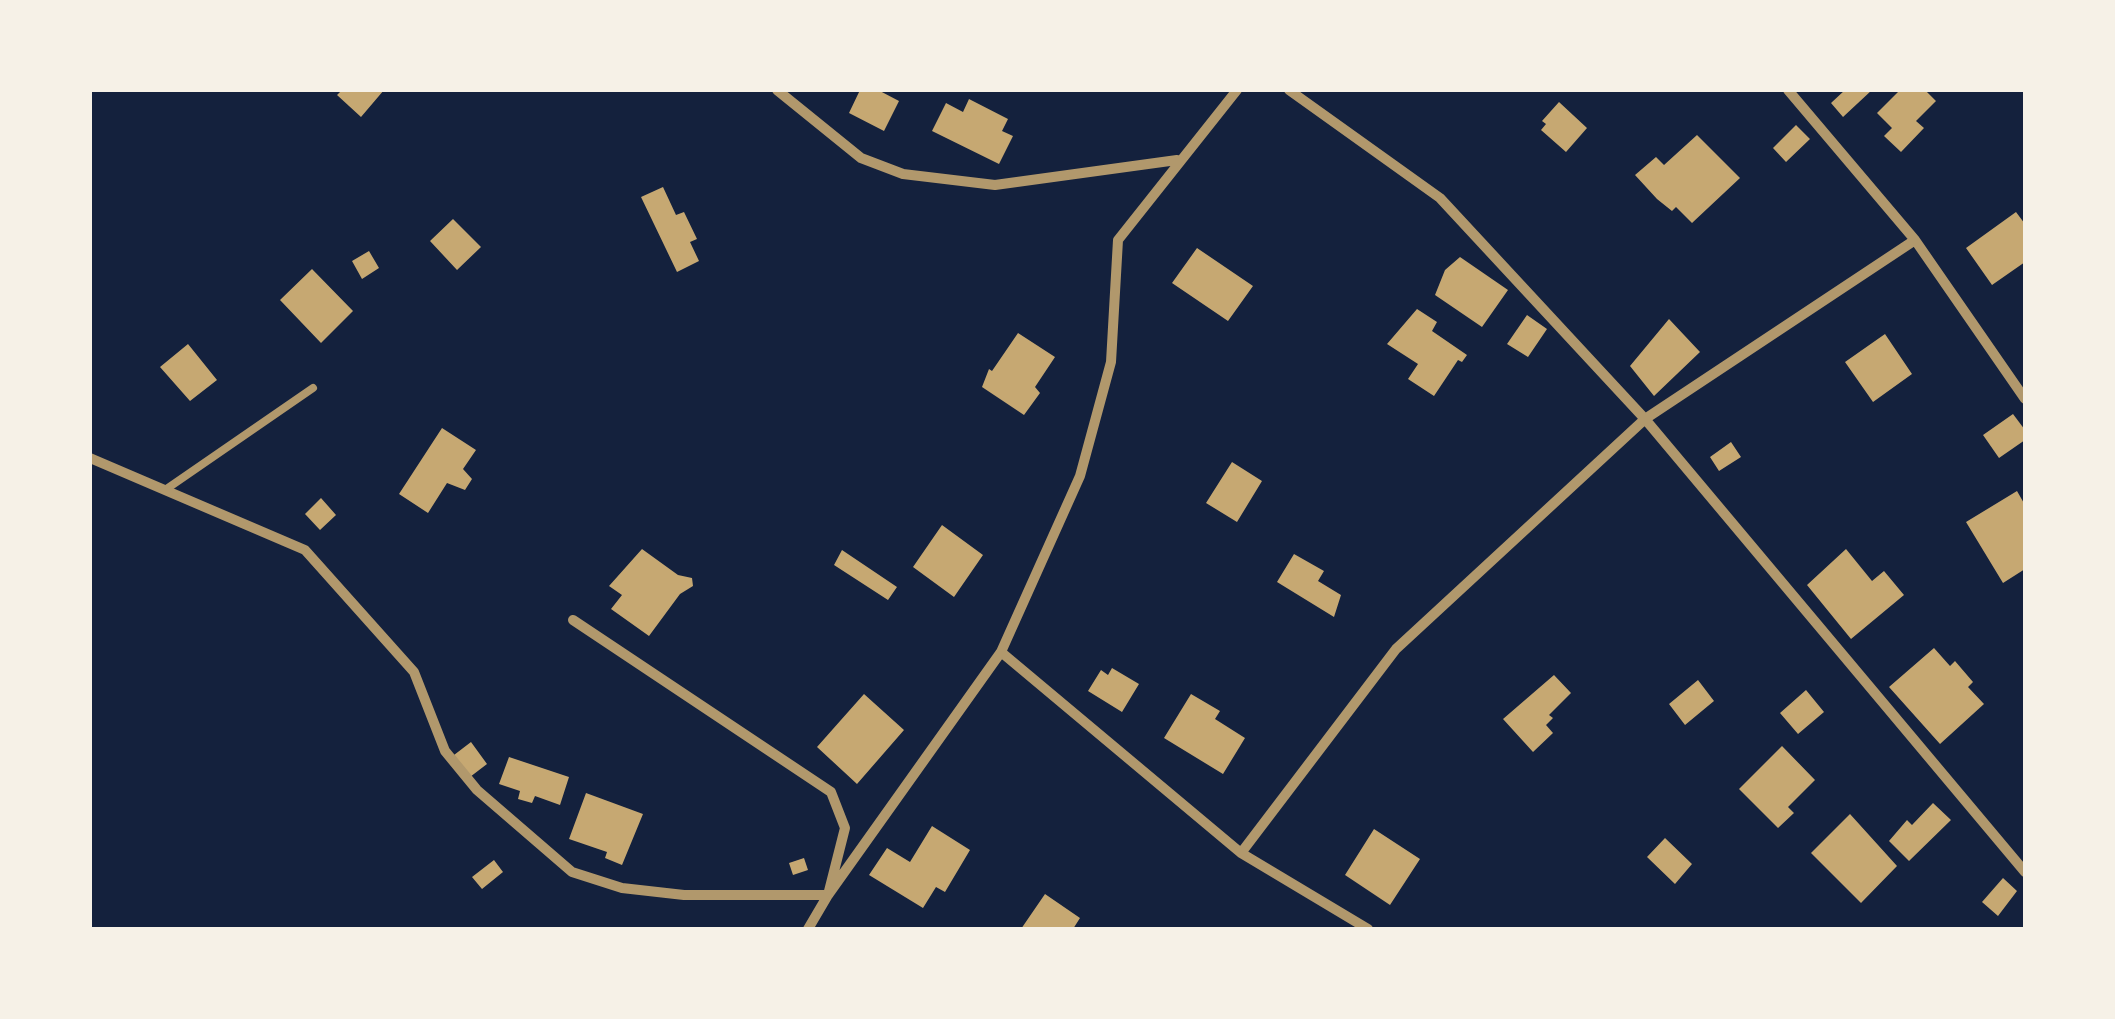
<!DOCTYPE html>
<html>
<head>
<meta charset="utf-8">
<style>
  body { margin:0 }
  #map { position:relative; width:2115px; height:1019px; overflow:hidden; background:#14213d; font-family:Bitter,serif }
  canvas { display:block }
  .frame { position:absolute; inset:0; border:92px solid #f6f1e7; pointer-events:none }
</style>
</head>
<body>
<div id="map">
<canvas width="2115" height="1019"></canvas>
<div class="frame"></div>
</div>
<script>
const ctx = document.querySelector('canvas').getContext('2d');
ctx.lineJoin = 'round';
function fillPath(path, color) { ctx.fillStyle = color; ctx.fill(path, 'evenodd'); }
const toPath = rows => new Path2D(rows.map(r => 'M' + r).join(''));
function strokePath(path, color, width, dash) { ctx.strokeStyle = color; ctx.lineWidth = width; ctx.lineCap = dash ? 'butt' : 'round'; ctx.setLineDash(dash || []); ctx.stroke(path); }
const building = toPath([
  [342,90,384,90,361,117,337,95],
  [860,90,878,90,899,101,884,131,849,113],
  [1845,90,1872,90,1843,117,1831,103],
  [1900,90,1925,90,1936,101,1916,121,1924,128,1901,152,1884,136,1892,128,1877,113],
  [969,99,1008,119,1002,131,1013,136,999,164,932,131,946,103,963,112],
  [1559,102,1587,128,1566,152,1541,130,1546,124,1542,121],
  [1796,125,1810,139,1786,162,1773,148],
  [1697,135,1740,178,1692,223,1676,207,1672,211,1657,199,1635,175,1656,157,1664,165],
  [663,187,676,215,684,212,697,239,690,242,699,261,677,272,641,197],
  [2016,212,2025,224,2025,262,1992,285,1966,248],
  [453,219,481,247,457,270,430,241],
  [1197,248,1253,286,1228,321,1172,283],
  [369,251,379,268,362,279,352,261],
  [1460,257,1508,290,1482,327,1435,295,1445,270],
  [312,269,353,311,321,343,280,300],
  [1417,309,1437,322,1432,331,1467,355,1462,362,1458,360,1434,396,1408,379,1418,364,1387,344],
  [1527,315,1547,329,1528,357,1507,344],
  [1669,319,1700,352,1654,396,1630,366],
  [1018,333,1055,357,1035,387,1040,393,1024,415,982,387,989,369,992,371],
  [1885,334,1912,374,1873,402,1845,362],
  [188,344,217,380,190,401,160,367],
  [2013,414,2025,430,2025,440,1999,458,1983,435],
  [442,428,476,450,463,469,472,479,465,490,447,483,428,513,399,494],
  [1731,442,1741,457,1719,471,1710,457],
  [1232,462,1262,481,1237,522,1206,503],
  [2017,491,2025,505,2025,569,2003,583,1966,522],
  [321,498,336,515,320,530,305,514],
  [942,525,983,555,954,597,913,567],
  [642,549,678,575,692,578,693,586,680,594,649,636,611,609,622,595,609,586],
  [1846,549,1872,581,1884,571,1904,595,1851,639,1807,585],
  [842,550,897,587,888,600,834,565],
  [1294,554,1324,571,1318,581,1341,595,1334,617,1277,582],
  [1934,648,1950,666,1955,661,1973,682,1968,687,1984,704,1940,744,1889,687],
  [1112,668,1139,684,1122,712,1088,691,1101,670,1108,675],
  [1554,675,1571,693,1549,715,1553,718,1546,725,1553,733,1533,752,1503,719],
  [1698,680,1714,701,1685,725,1669,704],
  [1806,690,1824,712,1798,734,1780,713],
  [864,694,904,730,857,784,817,747],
  [1191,694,1220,711,1215,719,1245,738,1223,774,1164,738],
  [471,742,487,764,470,777,454,755],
  [1782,746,1815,780,1788,807,1794,813,1778,828,1739,789],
  [509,757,569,777,560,805,535,796,532,803,518,799,520,791,499,784],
  [586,793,643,814,622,865,605,858,607,852,569,839],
  [1933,803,1951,820,1909,861,1889,841,1907,820,1912,825],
  [1850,814,1897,866,1861,903,1811,853],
  [932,826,970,850,945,892,936,887,923,908,869,875,887,848,910,862],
  [1374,829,1420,859,1390,905,1345,875],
  [1665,838,1692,864,1675,884,1647,857],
  [804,858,808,870,793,875,789,863],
  [494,860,503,872,482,889,472,877],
  [2003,878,2017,891,1998,916,1982,902],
  [1045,894,1080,918,1073,929,1021,929]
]);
const service = toPath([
  [165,490,313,388]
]);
const minor = toPath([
  [777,90,861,158,903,174,995,185,1177,160],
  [1289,90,1440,198,1645,419,2025,872],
  [1788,90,1915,240,2025,399],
  [90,458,305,550,414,672,445,751,477,790,572,872,622,888,684,895,828,895,845,828,831,792,573,620],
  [1001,652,1241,853,1368,929],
  [1241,853,1396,649,1645,419,1915,240],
  [808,929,828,895,1001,652,1080,476,1111,362,1118,240,1237,90]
]);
fillPath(building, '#c6a872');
strokePath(service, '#b1986c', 8);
strokePath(minor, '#b1986c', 10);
</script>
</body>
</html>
